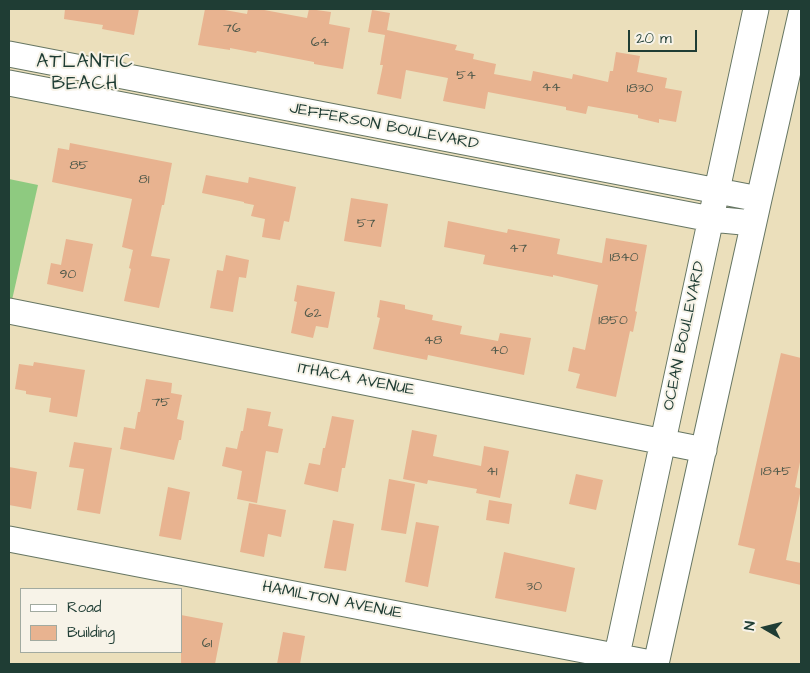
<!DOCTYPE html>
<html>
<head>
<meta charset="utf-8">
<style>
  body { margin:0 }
  #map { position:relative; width:810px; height:673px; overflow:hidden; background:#ebdfbb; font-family:"Architects Daughter",sans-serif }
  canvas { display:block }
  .frame { position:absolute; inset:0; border:10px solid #1f3d34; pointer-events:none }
  .legend { position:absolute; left:20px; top:588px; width:162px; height:65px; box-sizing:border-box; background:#f7f3e8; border:1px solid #a1aaa0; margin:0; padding:6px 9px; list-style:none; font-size:15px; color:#1f3d34 }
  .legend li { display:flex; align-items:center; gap:10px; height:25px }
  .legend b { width:25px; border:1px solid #a1aaa0 }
  .north { position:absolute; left:740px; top:603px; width:50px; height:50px; -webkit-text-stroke:4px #f7f3e8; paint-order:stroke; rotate:278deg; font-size:14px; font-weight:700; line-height:20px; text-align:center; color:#1f3d34 }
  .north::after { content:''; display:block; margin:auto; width:18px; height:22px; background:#1f3d34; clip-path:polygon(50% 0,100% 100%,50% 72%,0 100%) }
  .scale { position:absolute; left:628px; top:30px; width:69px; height:22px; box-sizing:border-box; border:2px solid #1f3d34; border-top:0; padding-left:6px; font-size:15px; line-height:18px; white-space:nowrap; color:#1f3d34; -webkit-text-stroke:4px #f7f3e8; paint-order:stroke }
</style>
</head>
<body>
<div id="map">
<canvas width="810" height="673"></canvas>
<div class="frame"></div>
<ul class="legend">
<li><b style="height:6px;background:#fff"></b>Road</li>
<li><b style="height:14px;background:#e8b390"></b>Building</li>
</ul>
<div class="north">N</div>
<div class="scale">20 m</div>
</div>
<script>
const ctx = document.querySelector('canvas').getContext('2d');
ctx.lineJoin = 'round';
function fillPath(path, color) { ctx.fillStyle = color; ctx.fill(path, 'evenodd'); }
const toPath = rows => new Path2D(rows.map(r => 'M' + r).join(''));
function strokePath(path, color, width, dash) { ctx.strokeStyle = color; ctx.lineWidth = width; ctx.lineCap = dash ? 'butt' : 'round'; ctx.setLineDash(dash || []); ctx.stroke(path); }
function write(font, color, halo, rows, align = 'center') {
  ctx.font = font + ' "Architects Daughter",sans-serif'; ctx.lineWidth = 4; ctx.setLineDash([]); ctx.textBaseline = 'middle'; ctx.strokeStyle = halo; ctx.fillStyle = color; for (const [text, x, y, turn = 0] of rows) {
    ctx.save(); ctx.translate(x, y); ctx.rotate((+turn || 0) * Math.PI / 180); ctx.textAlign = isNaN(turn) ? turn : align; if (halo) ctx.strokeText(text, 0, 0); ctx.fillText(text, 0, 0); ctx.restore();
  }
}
const green = toPath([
  [9,179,38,185,12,300,9,299]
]);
const building = toPath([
  [65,9,139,9,134,35,102,29,103,25,64,19],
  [205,9,219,9,247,14,248,9,259,9,307,18,309,9,331,12,329,24,350,28,343,69,314,64,314,62,257,51,256,53,230,48,230,50,198,45],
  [372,10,390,13,387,30,457,45,455,50,474,54,473,59,496,64,494,74,531,81,533,71,572,79,573,74,608,82,610,71,613,71,616,52,640,56,637,72,667,78,665,88,682,91,676,122,659,119,659,123,638,118,638,115,588,106,586,114,566,110,566,107,488,92,485,109,443,101,448,78,406,70,401,99,377,94,383,65,380,65,385,35,368,32],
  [70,143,172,163,164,205,162,205,151,256,170,259,159,308,124,301,131,269,129,268,133,250,122,247,132,199,52,182,58,148,69,150],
  [206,175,248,183,249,177,296,187,289,222,284,221,280,240,262,237,265,219,251,216,254,205,244,203,244,202,202,193],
  [351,198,388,204,381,247,344,241],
  [448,221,507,233,508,229,560,239,557,254,602,263,606,238,647,245,635,311,637,312,633,332,630,331,616,397,576,388,580,374,568,371,573,347,585,350,598,285,553,275,553,277,483,264,485,255,444,247],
  [66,239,93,244,83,292,47,284,51,263,61,265],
  [226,255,249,260,246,278,239,277,233,312,210,308,217,270,223,271],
  [297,285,335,292,328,328,316,326,313,338,291,333,297,302,294,301],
  [380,300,405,305,405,309,433,315,432,320,462,326,460,334,498,341,500,333,531,338,524,375,428,355,427,360,373,349,380,318,377,317],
  [781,353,801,358,801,457,795,487,801,489,786,560,801,563,801,585,749,573,755,549,738,545],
  [34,362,85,370,77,417,49,412,51,398,26,394,26,391,15,389,19,364,33,366],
  [146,379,172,383,171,393,182,395,177,419,184,421,181,440,179,440,174,460,120,449,124,427,135,429,138,412,140,412],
  [247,408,271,412,268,426,283,429,278,453,266,451,257,503,237,499,242,471,222,466,226,447,237,449,241,431,243,431],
  [332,416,354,420,345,468,342,468,338,492,304,484,309,463,320,465,323,448,325,448],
  [412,430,437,435,433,456,481,466,484,446,509,451,500,498,476,493,477,489,428,480,427,484,403,479],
  [74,442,112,448,100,514,77,510,84,469,69,467],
  [9,467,37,472,31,509,9,505],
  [576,474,603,480,596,510,569,504],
  [389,479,415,484,406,534,381,530],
  [168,487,190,492,181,540,159,536],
  [489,500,512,504,509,524,486,520],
  [249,503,286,510,281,537,268,534,264,557,240,552],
  [333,520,354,524,346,571,324,568],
  [416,522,439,526,428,587,405,582],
  [504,552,575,568,566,612,495,598],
  [181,615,223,623,215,664,181,664],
  [283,632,305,636,300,664,277,664]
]);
const minor = toPath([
  [9,54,759,199],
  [9,83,711,219,753,223],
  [9,311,704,450],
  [9,539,656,664],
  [615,664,756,9],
  [656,664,759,199,801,14]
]);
const numberNames = [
  ["76",232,29],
  ["64",320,43],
  ["54",466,76],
  ["44",551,88],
  ["1830",640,89],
  ["85",79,166],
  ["81",144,180],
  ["57",366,224],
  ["47",518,249],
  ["1840",624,258],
  ["90",68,275],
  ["62",313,314],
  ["1850",613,321],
  ["48",433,341],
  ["40",499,351],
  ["75",161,403],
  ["41",492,472],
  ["1845",776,472],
  ["30",534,587],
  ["61",207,644]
];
const streetNames = [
  ["JEFFERSON BOULEVARD",384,127,11],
  ["OCEAN BOULEVARD",685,336,-78],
  ["ITHACA AVENUE",356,380,11],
  ["HAMILTON AVENUE",332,601,11]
];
const quarterNames = [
  ["ATLANTIC",85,63],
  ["BEACH",85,85]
];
fillPath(green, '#8eca80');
fillPath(building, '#e8b390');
strokePath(minor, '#667663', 27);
strokePath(minor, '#fff', 25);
write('14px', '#515a4b', null, numberNames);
write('16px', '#1f3d34', '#f7f3e8', streetNames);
ctx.letterSpacing = '1px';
write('19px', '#1f3d34', '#f7f3e8', quarterNames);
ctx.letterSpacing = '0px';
</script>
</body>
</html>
